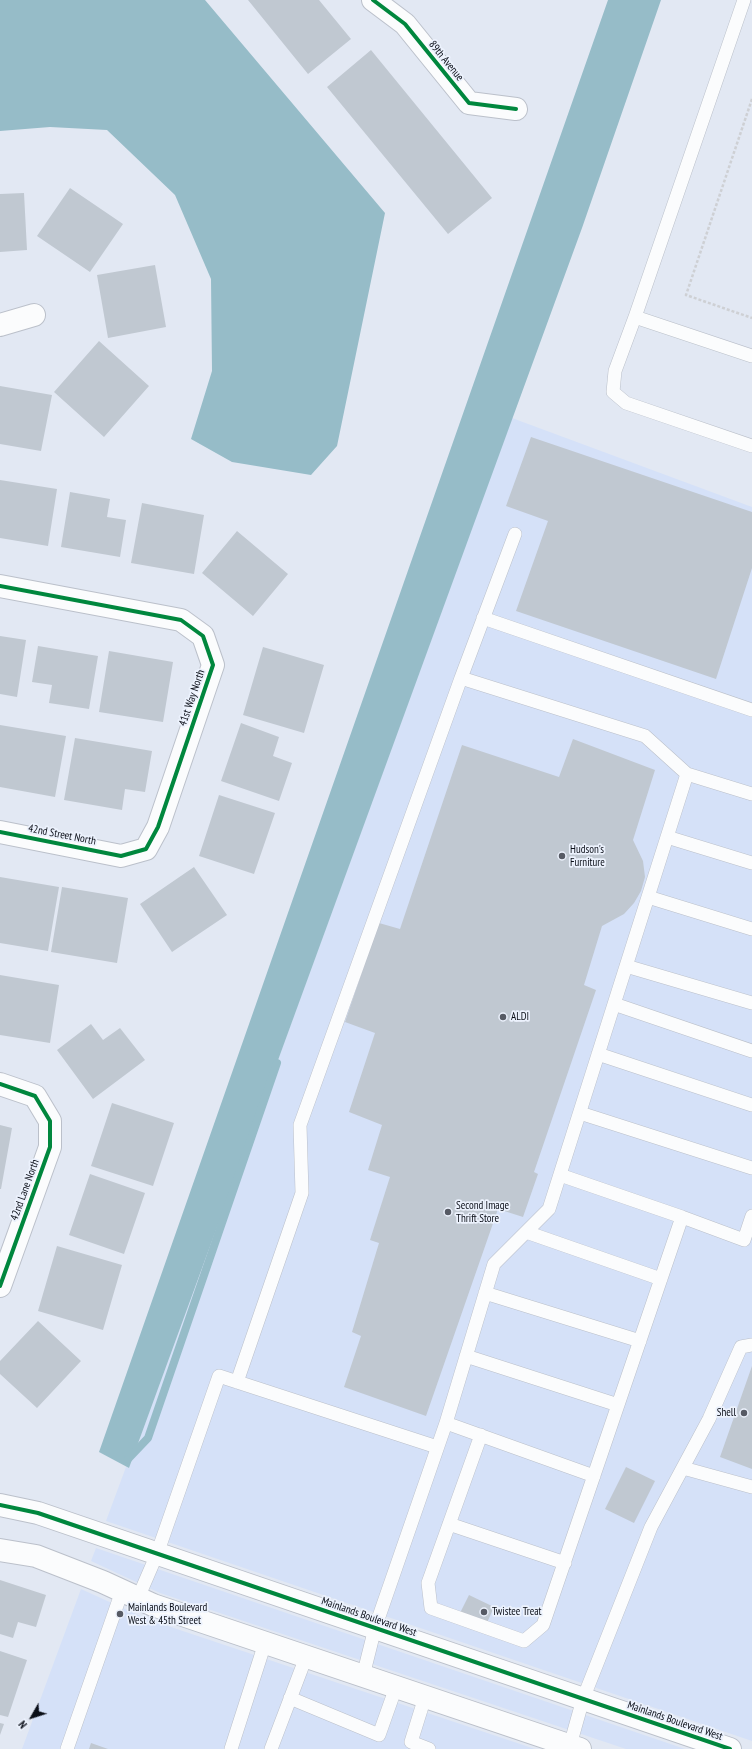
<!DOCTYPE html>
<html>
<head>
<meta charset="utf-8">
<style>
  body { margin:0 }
  #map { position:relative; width:752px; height:1749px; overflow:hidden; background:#e2e8f3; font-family:"PT Sans Narrow",sans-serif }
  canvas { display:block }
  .north { position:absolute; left:12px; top:1697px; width:40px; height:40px; -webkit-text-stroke:3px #ecf2fd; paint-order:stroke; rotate:231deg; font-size:11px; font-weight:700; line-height:16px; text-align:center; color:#0a0e17 }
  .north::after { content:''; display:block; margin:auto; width:14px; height:18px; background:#0a0e17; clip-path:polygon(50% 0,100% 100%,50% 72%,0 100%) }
</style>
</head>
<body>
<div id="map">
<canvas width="752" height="1749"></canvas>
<div class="north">N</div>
</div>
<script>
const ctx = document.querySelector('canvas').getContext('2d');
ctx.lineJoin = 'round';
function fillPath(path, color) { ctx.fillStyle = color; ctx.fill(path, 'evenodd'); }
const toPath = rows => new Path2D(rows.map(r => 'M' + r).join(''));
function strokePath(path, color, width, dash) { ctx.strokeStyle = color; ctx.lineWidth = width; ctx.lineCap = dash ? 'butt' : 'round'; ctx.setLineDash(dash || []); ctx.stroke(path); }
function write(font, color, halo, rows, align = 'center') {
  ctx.font = font + ' "PT Sans Narrow",sans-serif'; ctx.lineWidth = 3.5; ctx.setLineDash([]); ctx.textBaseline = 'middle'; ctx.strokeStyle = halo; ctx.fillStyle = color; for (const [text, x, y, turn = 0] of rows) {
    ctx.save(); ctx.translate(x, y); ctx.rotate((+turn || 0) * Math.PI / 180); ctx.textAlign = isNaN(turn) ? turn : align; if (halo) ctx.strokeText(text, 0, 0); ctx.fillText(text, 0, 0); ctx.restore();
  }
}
const built = toPath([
  [512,418,752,507,752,1741,106,1521,126,1467,129,1468],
  [96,1548,685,1749,626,1749,160,1593,91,1561],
  [81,1589,147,1619,535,1749,22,1749]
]);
const water = toPath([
  [0,0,205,0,385,213,337,446,311,475,232,462,191,439,212,371,211,279,175,195,107,130,50,127,0,131],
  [608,0,661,0,582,228,129,1468,99,1452]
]);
const stream = toPath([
  [128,1459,148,1438,277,1063]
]);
const building = toPath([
  [248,0,319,0,351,39,308,74],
  [371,50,492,198,448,234,327,87],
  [70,188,123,224,90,272,37,236],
  [24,193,27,250,0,252,0,194],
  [155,265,166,327,108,338,97,275],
  [99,341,149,386,104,437,54,392],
  [0,386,52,395,41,451,0,444],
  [531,437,752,512,752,568,716,679,516,611,548,521,506,506],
  [0,480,57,489,48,546,0,538],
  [70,492,110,499,107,517,126,520,120,557,61,547],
  [142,503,204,515,194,574,131,563],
  [237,531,288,574,253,616,202,573],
  [0,636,26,640,17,697,0,694],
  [38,646,98,656,89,709,49,703,52,685,32,682],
  [263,647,324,665,304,733,243,715],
  [109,651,173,662,163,722,99,712],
  [241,723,279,737,273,756,292,763,279,801,221,781],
  [0,725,66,736,55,797,0,787],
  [75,738,152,751,145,792,125,789,122,810,64,800],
  [573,739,655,770,633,840,643,861,645,877,641,891,634,903,624,914,602,926,584,985,596,990,534,1172,538,1174,523,1217,498,1209,426,1416,344,1387,361,1336,352,1332,379,1243,370,1240,390,1177,368,1170,382,1125,349,1112,375,1033,345,1022,379,923,400,929,462,745,559,777],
  [219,795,275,813,254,874,199,856],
  [194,867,227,915,172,952,140,904],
  [0,877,59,887,48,951,0,943],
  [62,887,128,898,117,963,51,952],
  [0,975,59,985,50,1043,0,1035],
  [91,1024,103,1040,120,1028,145,1060,93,1099,57,1050],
  [112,1103,174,1123,153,1186,91,1166],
  [0,1125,12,1128,1,1189,0,1189],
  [90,1174,145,1193,124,1254,69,1235],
  [57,1246,122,1265,103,1330,38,1311],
  [38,1321,81,1361,37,1408,0,1374,0,1361],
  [752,1366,752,1469,720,1457],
  [626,1467,655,1481,634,1523,605,1509],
  [0,1580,46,1595,36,1627,18,1622,13,1638,0,1634],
  [469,1595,494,1607,486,1625,460,1613],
  [0,1651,27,1660,8,1717,0,1715],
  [0,1723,4,1724,0,1735],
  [91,1743,108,1749,89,1749]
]);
const path = toPath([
  [752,99,686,295,752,318]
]);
const service = toPath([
  [744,0,635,317,752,356],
  [635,317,615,371,613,392,626,403,752,446],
  [483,618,752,710],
  [461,678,515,534],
  [667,837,752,863],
  [648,897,752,929],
  [626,966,752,1003],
  [614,1004,752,1051],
  [598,1054,752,1105],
  [580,1113,752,1168],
  [560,1175,682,1217],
  [526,1232,661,1279],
  [485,1293,640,1341],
  [466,1356,618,1405],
  [237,1382,302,1193,300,1125,461,678,645,736,687,774,752,794],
  [446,1423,594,1476],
  [481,1435,428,1583,431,1608,524,1641,543,1625,682,1217,744,1240,752,1216],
  [683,1468,752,1487],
  [449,1524,565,1563],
  [138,1598,157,1554,219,1376,437,1447],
  [363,1676,375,1628,446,1423,494,1264,549,1209,687,774],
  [425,1697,411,1742,429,1749],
  [290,1698,379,1735,396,1687],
  [67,1749,122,1591],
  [231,1749,265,1643],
  [271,1749,306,1657],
  [569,1749,583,1699,651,1527,709,1419,741,1347,752,1345]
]);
const minor = toPath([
  [373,0,405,24,469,103,516,109],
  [0,325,34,315],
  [0,586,181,620,203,636,213,665,158,827,146,849,121,856,0,832],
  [0,1084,35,1096,50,1121,50,1147,0,1286]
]);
const tertiary = toPath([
  [0,1505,38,1513,730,1749],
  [0,1550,36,1556,103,1582,153,1605,580,1749]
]);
const cycleway = toPath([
  [373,0,405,24,469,103,516,109],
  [0,586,181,620,203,636,213,665,158,827,146,849,121,856,0,832],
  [0,1084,35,1096,50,1121,50,1147,0,1286],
  [0,1505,38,1513,730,1749]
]);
const markers = [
  [562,856,4,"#565a64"],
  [503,1017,4,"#565a64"],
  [448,1212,4,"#565a64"],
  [744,1413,4,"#565a64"],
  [484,1612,4,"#565a64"],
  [120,1614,4,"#565a64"]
];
const streetNames = [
  ["89th Avenue",446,61,51],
  ["41st Way North",192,698,-71],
  ["42nd Street North",62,835,11],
  ["42nd Lane North",25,1190,-70],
  ["Mainlands Boulevard West",369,1617,19],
  ["Mainlands Boulevard West",675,1721,19]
];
const poiNames = [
  ["Hudson's",570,850],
  ["Furniture",570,863],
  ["ALDI",511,1017],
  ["Second Image",456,1206],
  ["Thrift Store",456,1219],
  ["Shell",736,1413,"right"],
  ["Mainlands Boulevard",128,1608],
  ["West & 45th Street",128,1621],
  ["Twistee Treat",492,1612]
];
fillPath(built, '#d5e1f8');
fillPath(water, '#96bcc8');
strokePath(stream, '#96bcc8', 8);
fillPath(building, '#c0c8d1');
strokePath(service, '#bbc0ca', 14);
strokePath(minor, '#bbc0ca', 24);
strokePath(tertiary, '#bbc0ca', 24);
strokePath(path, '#ced0d4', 2.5, [3, 2]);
strokePath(service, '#fbfcfd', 13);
strokePath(minor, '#fbfcfd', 22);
strokePath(tertiary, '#fbfcfd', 22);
strokePath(cycleway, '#00873e', 4);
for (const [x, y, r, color] of markers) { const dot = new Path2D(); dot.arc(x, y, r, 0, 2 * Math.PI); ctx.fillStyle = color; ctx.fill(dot); strokePath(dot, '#ecf2fd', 1.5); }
write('11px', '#0a0e17', '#ecf2fd', streetNames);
write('11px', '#0a0e17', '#ecf2fd', poiNames, 'left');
</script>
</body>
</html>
